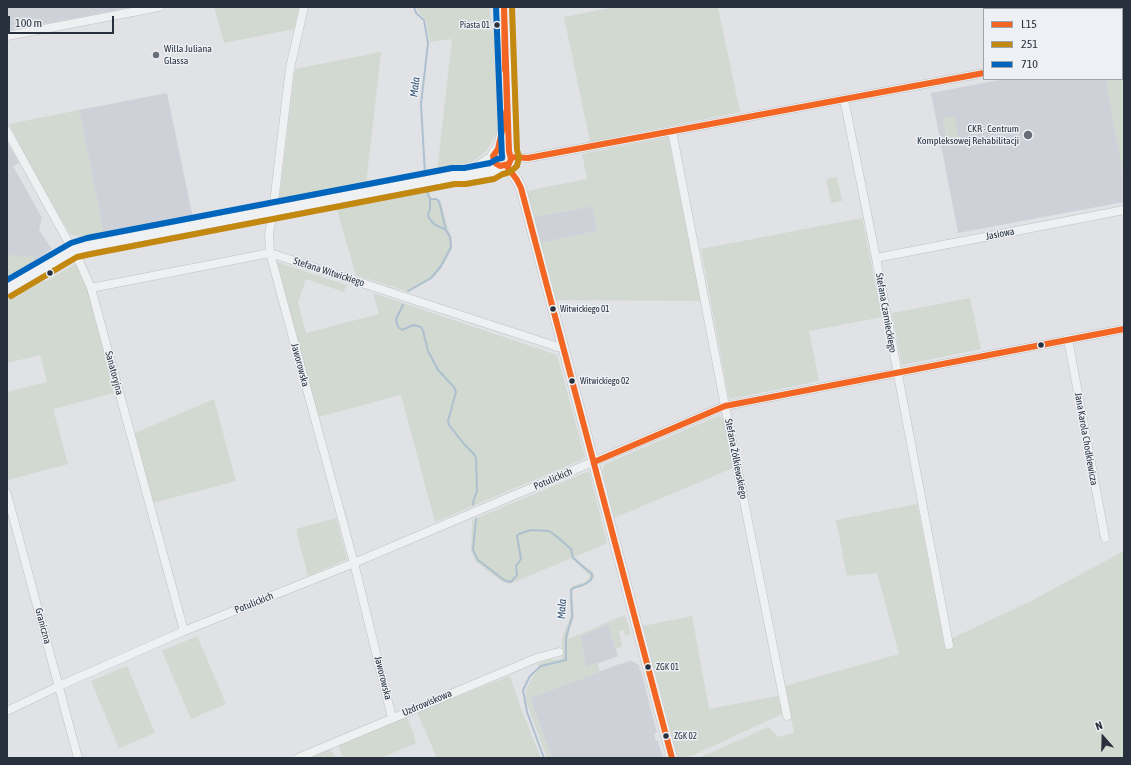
<!DOCTYPE html>
<html>
<head>
<meta charset="utf-8">
<style>
  body { margin:0 }
  #map { position:relative; width:1131px; height:765px; overflow:hidden; background:#e0e2e5; font-family:"Asap Condensed",sans-serif }
  canvas { display:block }
  .frame { position:absolute; inset:0; border:8px solid #28303d; pointer-events:none }
  .legend { position:absolute; left:983px; top:8px; width:140px; height:72px; box-sizing:border-box; background:#edf1f5; border:1px solid #9ea4ab; margin:0; padding:5px 7px; list-style:none; font-size:12px; color:#28303d }
  .legend li { display:flex; align-items:center; gap:8px; height:20px }
  .legend b { width:20px; border:1px solid #9ea4ab }
  .north { position:absolute; left:1083px; top:717px; width:40px; height:40px; -webkit-text-stroke:3px #edf1f5; paint-order:stroke; rotate:340deg; font-size:11px; font-weight:700; line-height:16px; text-align:center; color:#28303d }
  .north::after { content:''; display:block; margin:auto; width:14px; height:18px; background:#28303d; clip-path:polygon(50% 0,100% 100%,50% 72%,0 100%) }
  .scale { position:absolute; left:8px; top:16px; width:106px; height:18px; box-sizing:border-box; border:2px solid #28303d; border-top:0; padding-left:5px; font-size:12px; line-height:14px; white-space:nowrap; color:#28303d; -webkit-text-stroke:3px #edf1f5; paint-order:stroke }
</style>
</head>
<body>
<div id="map">
<canvas width="1131" height="765"></canvas>
<div class="frame"></div>
<ul class="legend">
<li><b style="height:5px;background:#f26522"></b>L15</li>
<li><b style="height:5px;background:#c3880f"></b>251</li>
<li><b style="height:5px;background:#0065bd"></b>710</li>
</ul>
<div class="north">N</div>
<div class="scale">100 m</div>
</div>
<script>
const ctx = document.querySelector('canvas').getContext('2d');
ctx.lineJoin = 'round';
function fillPath(path, color) { ctx.fillStyle = color; ctx.fill(path, 'evenodd'); }
const toPath = rows => new Path2D(rows.map(r => 'M' + r).join(''));
function strokePath(path, color, width, dash) { ctx.strokeStyle = color; ctx.lineWidth = width; ctx.lineCap = dash ? 'butt' : 'round'; ctx.setLineDash(dash || []); ctx.stroke(path); }
function write(font, color, halo, rows, align = 'center') {
  ctx.font = font + ' "Asap Condensed",sans-serif'; ctx.lineWidth = 3; ctx.setLineDash([]); ctx.textBaseline = 'middle'; ctx.strokeStyle = halo; ctx.fillStyle = color; for (const [text, x, y, turn = 0] of rows) {
    ctx.save(); ctx.translate(x, y); ctx.rotate((+turn || 0) * Math.PI / 180); ctx.textAlign = isNaN(turn) ? turn : align; if (halo) ctx.strokeText(text, 0, 0); ctx.fillText(text, 0, 0); ctx.restore();
  }
}
const built = toPath([
  [7,7,133,7,7,31],
  [1005,79,1106,79,1124,178,1124,202,958,233,931,93],
  [167,93,193,218,104,235,79,110],
  [7,142,19,163,13,166,42,218,39,230,52,249,7,279],
  [592,206,598,231,541,243,534,217],
  [608,624,618,656,586,668,580,636],
  [630,660,639,665,640,668,639,670,641,671,657,732,654,734,656,741,658,740,663,758,552,758,530,698,622,663,623,664,627,661,629,662]
]);
const green = toPath([
  [214,7,299,7,294,29,224,43],
  [416,7,490,7,491,31,496,30,500,116,497,132,491,143,485,152,472,162,437,171,452,39,430,42,426,19,419,13],
  [615,7,718,7,740,112,590,142,564,17],
  [1124,51,1124,178,1106,79,1122,79,1122,52],
  [381,52,366,185,279,201,295,69],
  [79,110,104,235,82,238,70,234,37,177,9,124],
  [954,116,959,140,947,143,942,118],
  [668,137,701,301,556,300,541,243,598,231,592,206,534,217,527,191,587,179,582,154],
  [837,177,842,201,831,203,826,179],
  [430,189,430,196,432,198,438,199,441,203,448,229,452,238,452,249,441,269,432,279,409,292,356,275,336,207],
  [862,218,882,317,809,331,819,381,729,399,701,249],
  [14,254,18,257,33,256,36,259,7,279,7,257],
  [277,262,346,285,344,292,306,279,298,303,306,333,379,314,373,293,557,355,585,457,581,460,435,522,401,395,318,417],
  [75,264,86,283,114,393,53,409,68,464,8,480,7,392,47,382,40,355,7,363,7,299,28,287,50,279],
  [970,298,981,349,902,365,892,313],
  [214,399,236,481,153,503,135,433],
  [718,416,724,419,733,468,614,518,602,471,605,464],
  [589,471,607,543,575,557,585,567,592,571,595,576,592,581,582,587,575,588,572,591,574,617,569,629,568,639,625,615,631,634,625,635,624,630,619,631,622,646,616,649,608,624,580,636,586,667,597,663,600,672,530,698,552,758,547,758,526,701,526,690,532,678,539,669,538,664,548,660,562,659,562,638,571,616,570,589,573,586,585,582,590,576,572,558,509,584,501,581,476,562,471,551,472,523,472,520],
  [917,504,944,642,1031,601,1124,551,1124,758,699,758,768,727,779,737,794,733,785,686,899,654,877,573,847,576,836,520],
  [336,518,347,559,308,576,296,529],
  [692,616,709,709,778,696,782,714,687,758,678,758,643,626],
  [197,636,226,704,191,719,162,651],
  [127,666,155,733,119,748,91,681],
  [510,676,520,706,541,758,437,758,417,712],
  [406,716,412,729,416,743,381,758,344,758,338,746],
  [330,749,336,758,309,758]
]);
const stream = toPath([
  [414,7,416,13,424,20,428,43,421,104,425,174],
  [430,199,436,199,439,201,446,230],
  [408,291,431,278,441,266,451,247,450,237,446,230,434,224,429,218,428,214,430,209,430,199,426,190],
  [403,305,396,319,398,327,402,330,413,325,421,327,423,331,428,351,438,370,454,387,455,390,456,392,448,421,449,425,464,444,474,454,476,458,477,491,474,499,473,505],
  [476,519,473,550,478,560,504,580,511,582,517,575,516,566,521,559,517,536,519,534,531,530,549,531,555,535,571,549,573,558,592,574,592,577,590,581,583,585,573,588,571,590,572,617,566,638,566,660,541,666,530,676,523,690,527,712,544,758]
]);
const minor = toPath([
  [304,7,290,68,273,211,269,234,270,253,354,563,392,718],
  [7,36,159,7],
  [1122,45,1124,44],
  [844,99,876,258,949,645],
  [7,131,80,263,91,288,184,631],
  [672,131,725,406,787,716],
  [511,157,528,158,984,73],
  [876,258,1124,210],
  [91,288,270,253,552,345,557,347,562,346],
  [1068,339,1105,538],
  [7,494,78,758],
  [7,711,59,686,184,631,354,563,725,406,1124,329],
  [298,758,537,658,559,652]
]);
const tertiary = toPath([
  [504,7,509,151],
  '493 157a9 9 0 1 1 18 0a9 9 0 1 1-18 0Z',
  [498,149,505,123],
  [506,165,517,180,521,188,672,758],
  [467,171,476,168,493,156],
  [7,289,74,250,89,246,454,176,465,176,493,171,500,166]
]);
const bus1 = toPath([
  [504,7,509,151,511,159,509,164,500,166,495,163,493,156,498,149,507,109,504,7],
  [504,7,505,69],
  [504,7,505,70],
  [511,157,528,158,984,73],
  [506,165,517,180,521,188,672,758],
  [594,462,725,406,1124,329]
]);
const bus2 = toPath([
  [11,296,77,257,91,254,455,184,466,184,494,179,503,174,510,172,517,166,519,157,517,150,512,7]
]);
const bus3 = toPath([
  [7,280,71,243,87,238,452,168,464,168,490,163,497,159,502,158,496,7]
]);
const markers = [
  [497,25,3.5,"#28303d"],
  [156,55,4,"#686e78"],
  [1028,135,5,"#686e78"],
  [50,273,3.5,"#28303d"],
  [553,309,3.5,"#28303d"],
  [1041,345,3.5,"#28303d"],
  [572,381,3.5,"#28303d"],
  [648,667,3.5,"#28303d"],
  [666,736,3.5,"#28303d"]
];
const busNames = [
  ["Piasta 01",490,25,"right"],
  ["Witwickiego 01",560,309],
  ["Witwickiego 02",580,381],
  ["ZGK 01",656,667],
  ["ZGK 02",674,736]
];
const poiNames = [
  ["Willa Juliana",164,49],
  ["Glassa",164,61],
  ["CKR - Centrum",1019,129,"right"],
  ["Kompleksowej Rehabilitacji",1019,141,"right"]
];
const streetNames = [
  ["Jasiowa",1000,234,-11],
  ["Stefana Witwickiego",329,272,18],
  ["Stefana Czarnieckiego",886,313,80],
  ["Jaworowska",300,365,75],
  ["Sanatoryjna",114,373,75],
  ["Jana Karola Chodkiewicza",1086,439,80],
  ["Stefana Żółkiewskiego",736,459,79],
  ["Potulickich",553,479,-23],
  ["Potulickich",254,603,-22],
  ["Graniczna",43,626,75],
  ["Jaworowska",383,678,76],
  ["Uzdrowiskowa",427,703,-23]
];
const waterNames = [
  ["Mała",415,87,-83],
  ["Mała",562,609,-87]
];
fillPath(built, '#ced2d8');
fillPath(green, '#d1d9d0');
strokePath(stream, '#aec0d0', 2);
strokePath(minor, '#bec0c3', 9);
strokePath(tertiary, '#bec0c3', 11);
strokePath(minor, '#eff0f2', 8);
strokePath(tertiary, '#eff0f2', 10);
strokePath(bus1, '#f26522', 6);
strokePath(bus2, '#c3880f', 6);
strokePath(bus3, '#0065bd', 6);
for (const [x, y, r, color] of markers) { const dot = new Path2D(); dot.arc(x, y, r, 0, 2 * Math.PI); ctx.fillStyle = color; ctx.fill(dot); strokePath(dot, '#edf1f5', 1.5); }
write('9px', '#28303d', '#edf1f5', busNames, 'left');
write('10px', '#28303d', '#edf1f5', poiNames, 'left');
write('10px', '#28303d', '#edf1f5', streetNames);
write('italic 11px', '#335170', '#edf1f5', waterNames);
</script>
</body>
</html>
